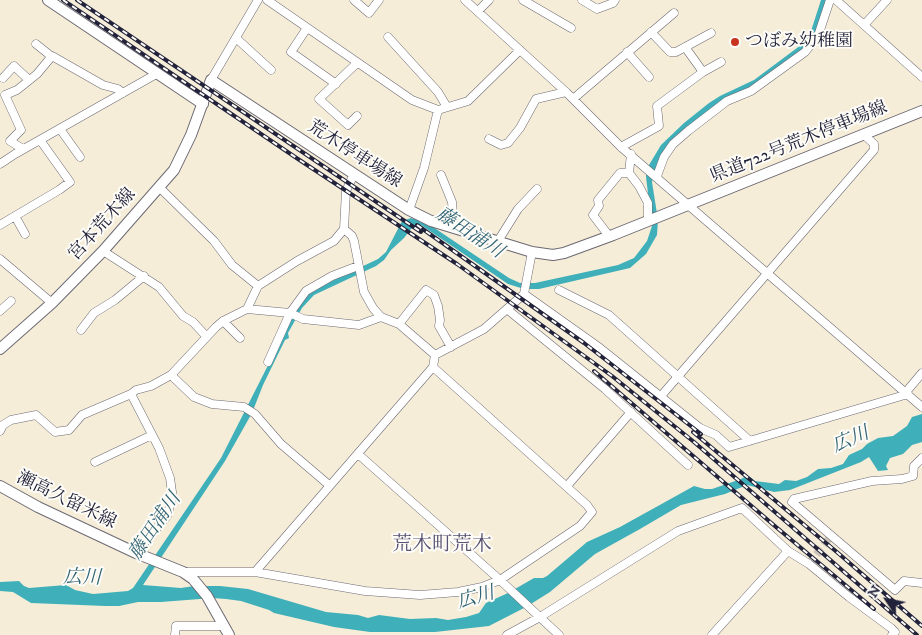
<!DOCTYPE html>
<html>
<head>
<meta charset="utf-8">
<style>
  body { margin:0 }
  #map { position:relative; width:922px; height:635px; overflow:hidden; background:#f6edd9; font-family:"IM FELL DW Pica",serif }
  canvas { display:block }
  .north { position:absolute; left:862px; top:575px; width:50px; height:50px; -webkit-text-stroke:4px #fdfcf7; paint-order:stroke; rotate:304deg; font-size:14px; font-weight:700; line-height:20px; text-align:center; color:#22223b }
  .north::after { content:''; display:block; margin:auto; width:18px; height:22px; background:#22223b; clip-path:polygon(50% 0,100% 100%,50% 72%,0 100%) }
</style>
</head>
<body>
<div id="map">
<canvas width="922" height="635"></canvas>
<div class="north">N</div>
</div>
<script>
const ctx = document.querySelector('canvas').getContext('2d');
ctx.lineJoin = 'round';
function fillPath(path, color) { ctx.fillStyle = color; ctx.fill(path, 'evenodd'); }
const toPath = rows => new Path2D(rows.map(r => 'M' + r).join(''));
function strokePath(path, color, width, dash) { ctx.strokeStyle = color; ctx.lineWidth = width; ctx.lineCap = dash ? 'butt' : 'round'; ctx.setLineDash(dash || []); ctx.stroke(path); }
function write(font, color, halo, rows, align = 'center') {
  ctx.font = font + ' "IM FELL DW Pica","Noto Serif JP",serif'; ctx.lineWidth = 4; ctx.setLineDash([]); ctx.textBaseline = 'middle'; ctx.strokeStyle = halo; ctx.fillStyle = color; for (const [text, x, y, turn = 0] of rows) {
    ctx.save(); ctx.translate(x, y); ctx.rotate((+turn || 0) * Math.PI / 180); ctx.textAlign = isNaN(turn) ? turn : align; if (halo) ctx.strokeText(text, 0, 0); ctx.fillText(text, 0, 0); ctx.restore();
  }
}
const water = toPath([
  [821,0,828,0,816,35,804,50,750,89,679,135,653,177,652,182,658,220,657,235,646,254,630,268,539,289,524,289,508,284,421,225,411,229,404,238,391,250,384,260,376,266,314,295,302,308,288,333,289,338,285,340,263,385,252,413,225,461,143,585,181,588,194,586,220,586,248,589,326,612,358,615,368,618,379,615,410,619,436,618,448,620,466,617,479,613,486,603,508,593,534,578,543,578,547,576,587,542,620,527,694,486,705,489,712,489,741,479,746,476,750,477,755,481,779,484,785,480,796,481,807,477,818,469,831,468,843,464,849,455,862,449,867,444,878,438,893,436,907,426,912,417,922,414,922,442,912,445,903,454,890,458,886,466,888,470,878,471,869,457,861,462,790,490,774,492,747,485,725,494,681,505,640,529,595,554,550,592,526,607,489,626,435,632,370,632,334,627,274,613,269,610,241,601,226,599,213,598,161,602,138,602,119,606,105,606,31,603,13,592,0,591,0,582,19,581,24,586,29,588,66,585,75,590,93,594,128,591,133,588,221,458,293,316,306,295,317,288,378,259,386,252,402,221,411,218,427,223,509,278,520,283,535,283,618,265,634,258,647,241,652,226,646,177,646,170,661,145,684,123,709,103,720,96,754,80,801,45,811,31]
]);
const minorTunnel = toPath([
  [809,564,831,536]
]);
const minor = toPath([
  [267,0,412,100,438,110,468,101,520,50],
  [354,0,369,13,379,0],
  [465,0,566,92,621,147,922,407],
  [523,0,571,28],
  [582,0,597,9,613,3,615,0],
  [836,0,922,77],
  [478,11,489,0],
  [864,25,887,0],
  [307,28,291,52,336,84],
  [651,32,670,52,676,52,711,33],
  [388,37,438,92,447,107],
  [236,38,271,70],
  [36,44,51,56],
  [685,47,703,72],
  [627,52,649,77],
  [3,78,14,66,29,80],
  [211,80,258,0],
  [573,99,674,13],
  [357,116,348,125,319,99,357,63],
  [60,129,80,157],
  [489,139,501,145,508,143,520,128,536,99,566,92],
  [621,147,659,126,657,106,703,72,721,62],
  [23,149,10,141,21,130,5,95,17,90,37,74,52,56,103,85,118,89,123,93],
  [0,164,15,154,158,73],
  [629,173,631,154],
  [441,175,452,202,454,228],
  [657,176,664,157,673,144,688,131,727,101,751,91,805,52,818,36,830,0],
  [159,187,214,241,232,265,258,286],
  [409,210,424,168,438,110],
  [15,216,25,234],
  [0,225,59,190,70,182,40,140],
  [344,229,352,236,354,241,364,292,373,308,381,317,399,324,435,355],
  [609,236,593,215,599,206,598,200,620,173,629,173,639,186,648,203,648,220],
  [498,241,518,209,537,189],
  [103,251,159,287,183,316,193,322,206,336],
  [0,259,52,303],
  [559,290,609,315,750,441],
  [524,294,600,348,700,428,716,435,729,447,908,394],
  [247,309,258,286,297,261,334,241,344,229,346,191,354,174],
  [508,310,605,389,688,465],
  [0,311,11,301],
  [223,321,240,338],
  [399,324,426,290,434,295,438,306,440,320,439,326,451,347],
  [81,330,94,313,115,300,144,276],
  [435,355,484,329,524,294,532,252],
  [268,362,290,313,306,291,332,276,358,266],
  [171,375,194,397,212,404,244,407,255,414,281,444,329,485],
  [906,392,922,373],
  [131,394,159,448,170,478,172,492,172,499,167,516,136,553],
  [661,396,874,150,874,144,863,134],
  [0,431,3,425,11,420,36,415,55,432,69,430,82,415,131,394,136,390,151,386,171,375,216,327,223,321,247,309,290,313,303,319,359,325,381,317],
  [358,454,500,580,559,635],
  [922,458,914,466,913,476,902,479,872,481,794,499,792,502,895,590,904,581,922,583],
  [95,462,152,435],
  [567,486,631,412],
  [183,572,255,572,365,591,420,595,458,592,482,587,500,580,580,526,592,512,587,505,433,367],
  [255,572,433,367,435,355],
  [175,635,176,626,223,626],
  [507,635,540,617,678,531,742,508,788,551,809,564,849,597,891,628,895,632,892,635],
  [712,635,788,551]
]);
const major = toPath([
  [48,0,203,104],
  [0,349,52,303,103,251,174,170,191,135,211,80,409,210,431,221,454,228,532,252,553,255,564,253,613,235,922,111],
  [0,486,38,507,136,553,183,572,193,579,207,596,229,635]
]);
const rail = toPath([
  [63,0,298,159,457,264,612,376,694,442,917,635],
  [77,0,421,232],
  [417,225,584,343,701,434],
  [594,371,776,527,874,609],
  [693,432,838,553,922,626]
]);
const markers = [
  [735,42,5,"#c8321e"]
];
const poiNames = [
  ["つぼみ幼稚園",745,42]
];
const streetNames = [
  ["県道722号荒木停車場線",799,143,-22],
  ["荒木停車場線",354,155,33],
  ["宮本荒木線",103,225,-48],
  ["瀬高久留米線",66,501,26]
];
const waterNames = [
  ["藤田浦川",469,234,33],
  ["広川",851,441,-23],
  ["藤田浦川",156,527,-56],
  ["広川",82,579,1],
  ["広川",476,599,-16]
];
const quarterNames = [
  ["荒木町荒木",442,546]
];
fillPath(water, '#3fb0b9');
strokePath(minorTunnel, '#ccc4b9', 8, [8, 4]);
strokePath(minor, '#6c6972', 9);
strokePath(major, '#6c6972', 12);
strokePath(minor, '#fff', 8);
strokePath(major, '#fff', 10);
strokePath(rail, '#22223b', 4);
strokePath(rail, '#fdfcf7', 2, [5.5]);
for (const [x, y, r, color] of markers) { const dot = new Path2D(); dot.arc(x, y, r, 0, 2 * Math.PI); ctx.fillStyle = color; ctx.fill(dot); strokePath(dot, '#fdfcf7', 2); }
write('18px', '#22223b', '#fdfcf7', poiNames, 'left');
write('18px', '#22223b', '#fdfcf7', streetNames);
write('italic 19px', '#2f6274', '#fdfcf7', waterNames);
write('20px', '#595274', '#fdfcf7', quarterNames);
</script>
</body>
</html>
